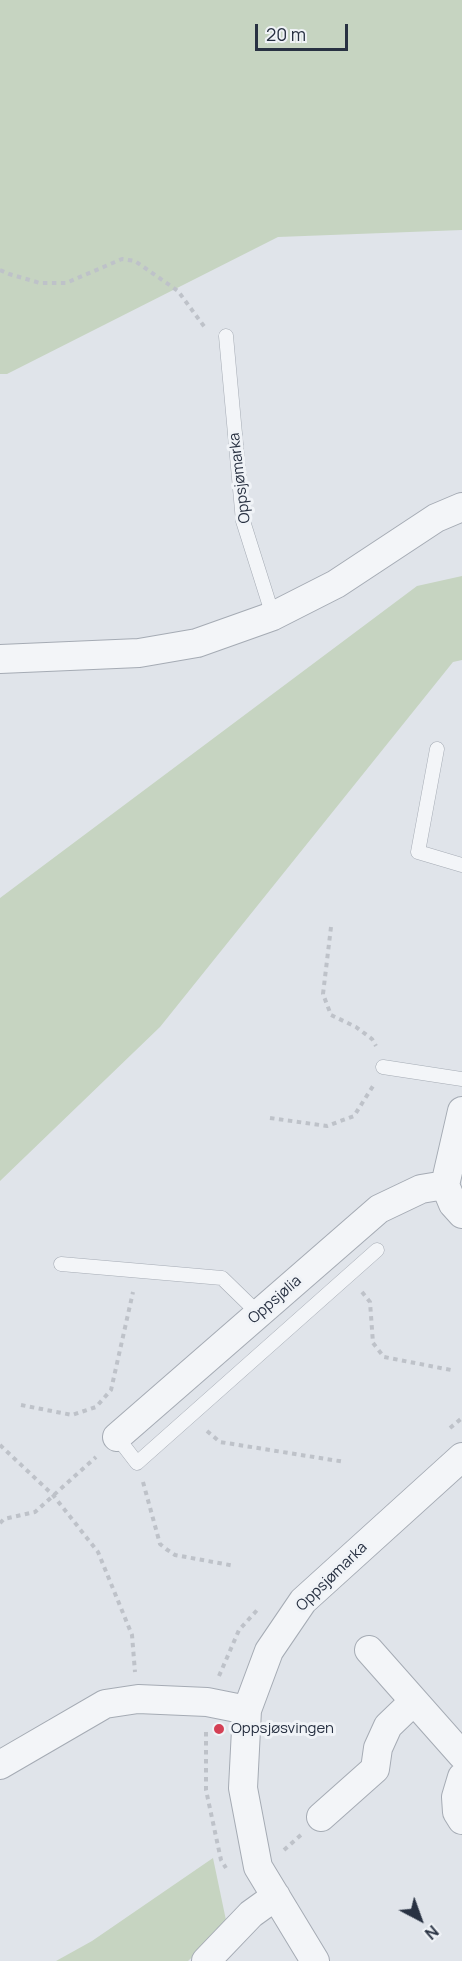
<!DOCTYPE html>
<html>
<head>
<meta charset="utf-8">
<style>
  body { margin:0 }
  #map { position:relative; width:462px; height:1961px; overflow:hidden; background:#e0e4ea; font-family:Manrope,sans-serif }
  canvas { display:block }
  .north { position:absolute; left:390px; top:1889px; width:60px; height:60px; -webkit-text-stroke:4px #f0f3f7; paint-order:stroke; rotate:139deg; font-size:16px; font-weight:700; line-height:24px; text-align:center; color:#283142 }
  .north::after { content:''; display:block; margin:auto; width:21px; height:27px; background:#283142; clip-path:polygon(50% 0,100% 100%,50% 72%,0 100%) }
  .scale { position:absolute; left:255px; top:24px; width:93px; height:27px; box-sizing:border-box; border:3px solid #283142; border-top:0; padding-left:8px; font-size:18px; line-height:21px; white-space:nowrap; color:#283142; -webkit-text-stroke:4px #f0f3f7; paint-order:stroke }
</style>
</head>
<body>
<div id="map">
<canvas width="462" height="1961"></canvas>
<div class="north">N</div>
<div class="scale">20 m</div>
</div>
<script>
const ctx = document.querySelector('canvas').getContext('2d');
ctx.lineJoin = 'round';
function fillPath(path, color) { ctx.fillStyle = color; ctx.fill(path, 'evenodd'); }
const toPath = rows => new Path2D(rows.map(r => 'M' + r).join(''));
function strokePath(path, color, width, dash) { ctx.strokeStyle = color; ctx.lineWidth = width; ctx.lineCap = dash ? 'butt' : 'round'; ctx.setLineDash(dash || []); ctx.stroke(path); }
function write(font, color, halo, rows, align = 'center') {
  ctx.font = font + ' Manrope,sans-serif'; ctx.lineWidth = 6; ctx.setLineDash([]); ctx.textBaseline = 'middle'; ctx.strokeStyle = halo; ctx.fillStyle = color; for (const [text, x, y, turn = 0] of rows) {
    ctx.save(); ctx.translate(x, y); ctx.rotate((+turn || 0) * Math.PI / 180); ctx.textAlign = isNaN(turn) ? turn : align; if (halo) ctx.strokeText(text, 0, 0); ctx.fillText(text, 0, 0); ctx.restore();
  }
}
const green = toPath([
  [0,0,462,0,462,230,278,237,7,374,0,374],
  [462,576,462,660,453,662,160,1027,0,1181,0,898,417,586],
  [213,1858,227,1925,188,1961,56,1961,92,1941]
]);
const path = toPath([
  [0,270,9,274,40,283,66,283,122,259,135,261,178,291,206,329],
  [331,927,323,994,331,1015,356,1027,372,1039,376,1046],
  [270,1118,327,1126,354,1116,373,1086],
  [362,1292,370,1302,373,1343,384,1357,451,1370],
  [21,1405,72,1415,96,1407,111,1390,133,1292],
  [450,1428,462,1418],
  [207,1431,220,1442,345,1462],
  [0,1445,53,1495,98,1552,132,1635,135,1672],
  [143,1482,160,1544,166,1549,175,1555,235,1566],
  [0,1523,4,1519,35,1512,96,1457],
  [219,1676,239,1630,259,1608],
  [206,1732,206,1790,221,1860,226,1868],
  [284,1850,301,1835]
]);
const lane = toPath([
  [226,336,243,521,273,616],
  [437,749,418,852,462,865],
  [383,1067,462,1079],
  [61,1264,222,1278,259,1314],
  [117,1437,137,1463,377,1250]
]);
const street = toPath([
  [0,659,139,653,197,643,273,616,336,584,436,518,462,507],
  [445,1185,453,1204,462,1214],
  [117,1437,379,1209,421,1189,445,1185,462,1111],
  [369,1650,462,1755],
  [0,1765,105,1704,138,1699,207,1702,247,1710],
  [462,1777,456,1797,457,1812,462,1820],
  [321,1817,375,1769,378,1748,388,1726,414,1701],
  [206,1961,251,1914,276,1896],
  [315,1961,258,1867,243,1788,247,1710,269,1651,303,1601,462,1457]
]);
const markers = [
  [219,1729,6,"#d44055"]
];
const streetNames = [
  ["Oppsjømarka",240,478,-97],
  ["Oppsjølia",275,1300,-41],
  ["Oppsjømarka",332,1577,-44]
];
const poiNames = [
  ["Oppsjøsvingen",231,1729]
];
fillPath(green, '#c6d4c1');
strokePath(lane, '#a5abb4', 15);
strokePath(street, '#a5abb4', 30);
strokePath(path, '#bec2c9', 4, [4.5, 4.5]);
strokePath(lane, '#f3f5f8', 14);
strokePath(street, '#f3f5f8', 28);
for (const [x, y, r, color] of markers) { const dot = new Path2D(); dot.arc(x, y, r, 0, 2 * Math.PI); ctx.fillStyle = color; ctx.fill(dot); strokePath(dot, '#f0f3f7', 2); }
write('15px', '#283142', '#f0f3f7', streetNames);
write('15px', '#283142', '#f0f3f7', poiNames, 'left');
</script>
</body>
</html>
